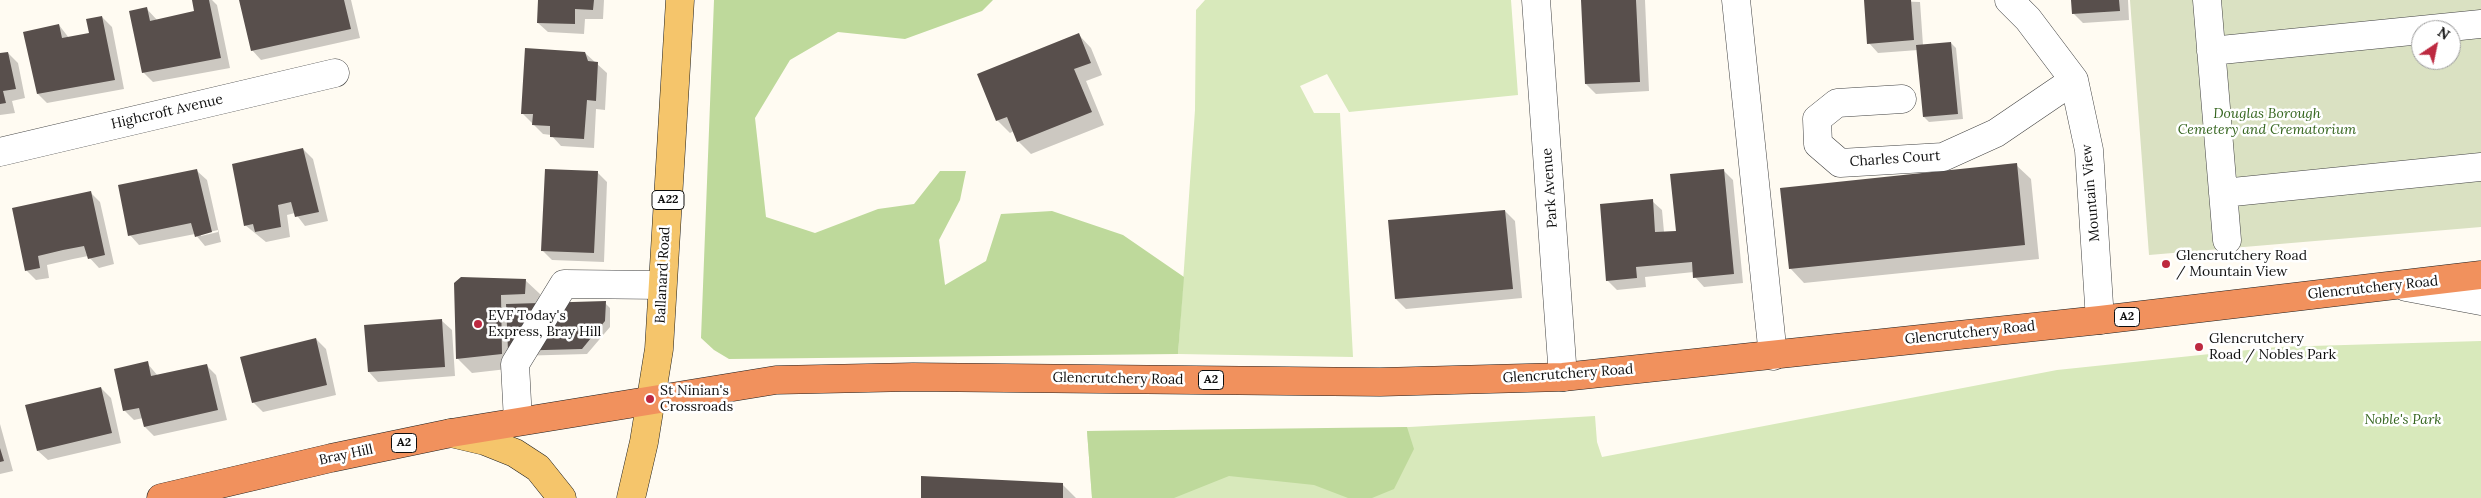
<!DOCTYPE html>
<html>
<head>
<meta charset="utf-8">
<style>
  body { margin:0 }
  #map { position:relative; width:2481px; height:498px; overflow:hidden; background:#fffbf2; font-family:Lora,serif }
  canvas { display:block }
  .north { position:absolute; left:2411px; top:20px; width:50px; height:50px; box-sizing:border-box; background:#fff; border:1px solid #9f9f9f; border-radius:50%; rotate:34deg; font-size:14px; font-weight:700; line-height:20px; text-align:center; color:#0f0f0f }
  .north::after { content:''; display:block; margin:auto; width:18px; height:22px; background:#bd2940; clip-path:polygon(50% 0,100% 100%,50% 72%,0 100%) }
</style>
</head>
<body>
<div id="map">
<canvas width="2481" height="498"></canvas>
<div class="north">N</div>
</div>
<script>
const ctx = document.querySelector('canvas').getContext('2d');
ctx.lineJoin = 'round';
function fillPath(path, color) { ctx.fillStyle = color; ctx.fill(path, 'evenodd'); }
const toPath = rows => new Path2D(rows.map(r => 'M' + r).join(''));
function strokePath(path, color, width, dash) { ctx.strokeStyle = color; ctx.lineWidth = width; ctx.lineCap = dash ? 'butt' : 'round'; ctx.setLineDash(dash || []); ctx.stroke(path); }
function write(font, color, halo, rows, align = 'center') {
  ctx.font = font + ' Lora,serif'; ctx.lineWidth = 5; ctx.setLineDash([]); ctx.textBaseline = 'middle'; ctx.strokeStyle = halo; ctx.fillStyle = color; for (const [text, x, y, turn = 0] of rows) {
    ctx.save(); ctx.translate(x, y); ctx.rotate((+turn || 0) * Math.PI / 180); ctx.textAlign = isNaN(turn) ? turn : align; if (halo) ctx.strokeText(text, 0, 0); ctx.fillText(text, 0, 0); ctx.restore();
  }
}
const green = toPath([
  [1205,0,1511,0,1518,95,1349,112,1327,74,1300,86,1314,113,1340,113,1353,357,1178,354,1195,110,1196,10],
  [2481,341,2481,498,1092,498,1087,431,1376,429,1595,416,1597,442,1602,457,2057,370,2277,347]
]);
const forest = toPath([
  [714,0,993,0,982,11,905,39,838,32,790,60,755,118,766,217,815,233,878,209,914,204,940,171,966,171,960,200,939,240,945,285,986,261,1001,214,1052,211,1123,235,1184,277,1178,354,729,359,714,350,701,338],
  [1407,427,1414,449,1394,489,1372,498,1348,498,1314,485,1229,476,1174,498,1092,498,1087,431]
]);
const cemetery = toPath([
  [2130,0,2481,0,2481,227,2149,255],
  [2421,30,2451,30,2451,60,2421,60]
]);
const shadow = toPath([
  [193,0,212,0,217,5,230,68,153,82,143,72,146,8,157,20,195,12],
  [240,0,351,0,360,38,261,60,252,50],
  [539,0,604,0,603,19,585,19,584,34,548,32,538,23],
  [1582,0,1645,0,1649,91,1596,94,1586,84],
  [1866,0,1920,2,1923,45,1951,43,1956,48,1963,119,1929,122,1924,117,1918,50,1878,53,1869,43],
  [2072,0,2128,0,2129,20,2083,23,2073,13],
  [102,17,112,27,124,89,47,103,38,94,59,25,69,38,90,34],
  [1079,35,1091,48,1102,75,1086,81,1104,125,1031,154,1018,141,1014,131,1010,133,997,120],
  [0,53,8,53,18,63,25,98,12,101,15,113,0,115],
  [585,53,607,73,605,110,596,109,594,148,561,146,551,135,543,134,522,113],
  [303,149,313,159,328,221,305,226,295,213,287,215,290,237,266,242,245,225],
  [2016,165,2031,179,2039,259,1804,283,1790,268],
  [1723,170,1733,180,1743,283,1704,287,1695,277,1694,272,1645,277,1646,287,1617,290,1607,280,1652,201,1662,210,1664,232,1677,232],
  [197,171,207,180,221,242,205,246,195,234,139,245,130,235],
  [218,230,218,232,201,236,201,234],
  [597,172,607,182,604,262,552,260,542,250],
  [90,192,100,202,114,264,99,268,88,256,73,259,47,265,49,278,36,280,27,271,14,209],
  [1505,211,1515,221,1522,298,1406,309,1396,299],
  [525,280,540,294,539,304,605,303,610,308,610,327,587,354,516,356,516,368,472,373,458,359,455,283],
  [442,321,452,330,455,376,378,382,369,372],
  [316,339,326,349,336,395,263,412,253,402],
  [147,363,158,376,206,365,216,375,227,420,154,436,145,427,143,418,134,420,124,410],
  [101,388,111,398,121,443,48,460,38,451],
  [0,424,13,471,0,474],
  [1062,484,1076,498,922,498]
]);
const building = toPath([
  [192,0,209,0,221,58,142,73,129,11,147,7,150,21,194,11],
  [239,0,344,0,351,29,251,51],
  [538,0,594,0,593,10,575,9,575,24,537,23],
  [1581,0,1636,0,1640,82,1585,84],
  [1864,0,1911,0,1914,40,1867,44],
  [2071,0,2119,0,2120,11,2072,14],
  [102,16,115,80,37,94,23,32,59,24,62,38,89,33,86,19],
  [1079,33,1091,63,1074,69,1092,112,1017,142,1007,117,996,121,977,74],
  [1951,42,1958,114,1923,117,1916,45],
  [525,48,585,52,588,61,598,62,596,101,587,100,584,139,550,137,550,126,532,125,533,114,521,114],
  [8,52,16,89,3,91,6,103,0,104,0,53],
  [303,148,319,212,295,217,291,202,278,205,281,227,255,232,253,224,244,226,232,164],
  [2017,163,2025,245,1789,269,1780,188],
  [197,169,212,232,195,237,191,223,128,236,118,185],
  [545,169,598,171,594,253,541,251],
  [1724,169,1734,274,1693,278,1692,262,1636,267,1637,278,1606,281,1600,204,1653,199,1655,232,1676,231,1670,174],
  [91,191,105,255,88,259,84,246,63,250,38,256,40,268,25,271,12,208],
  [1505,210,1513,289,1395,299,1388,220],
  [461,277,526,279,525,294,501,295,502,354,456,359,454,283],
  [606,301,605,321,582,349,508,351,506,304],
  [442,319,445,367,368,372,364,325],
  [316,338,327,385,252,403,240,357],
  [148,361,151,376,207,364,218,410,144,427,139,408,123,411,114,369],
  [101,387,112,433,37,451,25,405],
  [0,448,4,461,0,462],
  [921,476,1063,483,1063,498,921,498]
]);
const minor = toPath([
  [1536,0,1563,377],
  [1736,0,1773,356],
  [2009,0,2028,19,2074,80,2089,150,2100,320],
  [2207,0,2227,240],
  [2421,30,2481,24],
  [2211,51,2421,30],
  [1902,99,1837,103,1817,119,1818,144,1840,163,1943,157,1996,133,2074,80],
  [0,152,335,73],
  [2223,193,2481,167],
  [2406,287,2481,301],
  [518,421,515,364,564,284,662,285]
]);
const major = toPath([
  [451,433,485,441,515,453,538,468,562,498],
  [631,498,644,442,659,349,680,0]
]);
const highway = toPath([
  [161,498,331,458,451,433,776,380,913,377,1380,382,1563,377,2100,320,2481,275]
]);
const markers = [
  [2166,264,5,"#bd2940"],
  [478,324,5,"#bd2940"],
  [2199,347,5,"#bd2940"],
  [650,399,5,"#bd2940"]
];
const shields = [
  [668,200,32],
  [2127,317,25],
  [1211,380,25],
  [404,443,25]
];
const shieldNames = [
  ["A22",668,200],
  ["A2",2127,317],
  ["A2",1211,380],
  ["A2",404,443]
];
const streetNames = [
  ["Highcroft Avenue",167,112,-13],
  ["Charles Court",1895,159,-4],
  ["Park Avenue",1550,188,-94],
  ["Mountain View",2091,193,-95],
  ["Ballanard Road",663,275,-87],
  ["Glencrutchery Road",2373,288,-6],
  ["Glencrutchery Road",1970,333,-6],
  ["Glencrutchery Road",1568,374,-4],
  ["Glencrutchery Road",1118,379,1],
  ["Bray Hill",346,455,-12]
];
const parkNames = [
  ["Douglas Borough",2267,114],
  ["Cemetery and Crematorium",2267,130],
  ["Noble's Park",2403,420]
];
const poiNames = [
  ["Glencrutchery Road",2176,256],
  ["/ Mountain View",2176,272],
  ["EVF Today's",488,316],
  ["Express, Bray Hill",488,332],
  ["Glencrutchery",2209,339],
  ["Road / Nobles Park",2209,355],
  ["St Ninian's",660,391],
  ["Crossroads",660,407]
];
fillPath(green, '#d8e9bb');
fillPath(forest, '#bed99b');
fillPath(cemetery, '#dae1c2');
fillPath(shadow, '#0003');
fillPath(building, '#584f4c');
strokePath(minor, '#424242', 29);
strokePath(major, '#202020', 29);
strokePath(highway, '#202020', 29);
strokePath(minor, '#fff', 28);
strokePath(major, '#f5c56b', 28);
strokePath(highway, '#f1915d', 28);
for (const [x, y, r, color] of markers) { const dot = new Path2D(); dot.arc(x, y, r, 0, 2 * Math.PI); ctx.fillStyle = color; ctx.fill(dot); strokePath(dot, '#fff', 2); }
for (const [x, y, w] of shields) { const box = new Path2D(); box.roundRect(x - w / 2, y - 9.5, w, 19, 4); ctx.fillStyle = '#fff'; ctx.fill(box); strokePath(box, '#0f0f0f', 1); }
write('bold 12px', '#0f0f0f', null, shieldNames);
write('14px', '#0f0f0f', '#fff', streetNames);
write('italic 14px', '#366620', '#fff', parkNames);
write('14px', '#0f0f0f', '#fff', poiNames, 'left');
</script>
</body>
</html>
